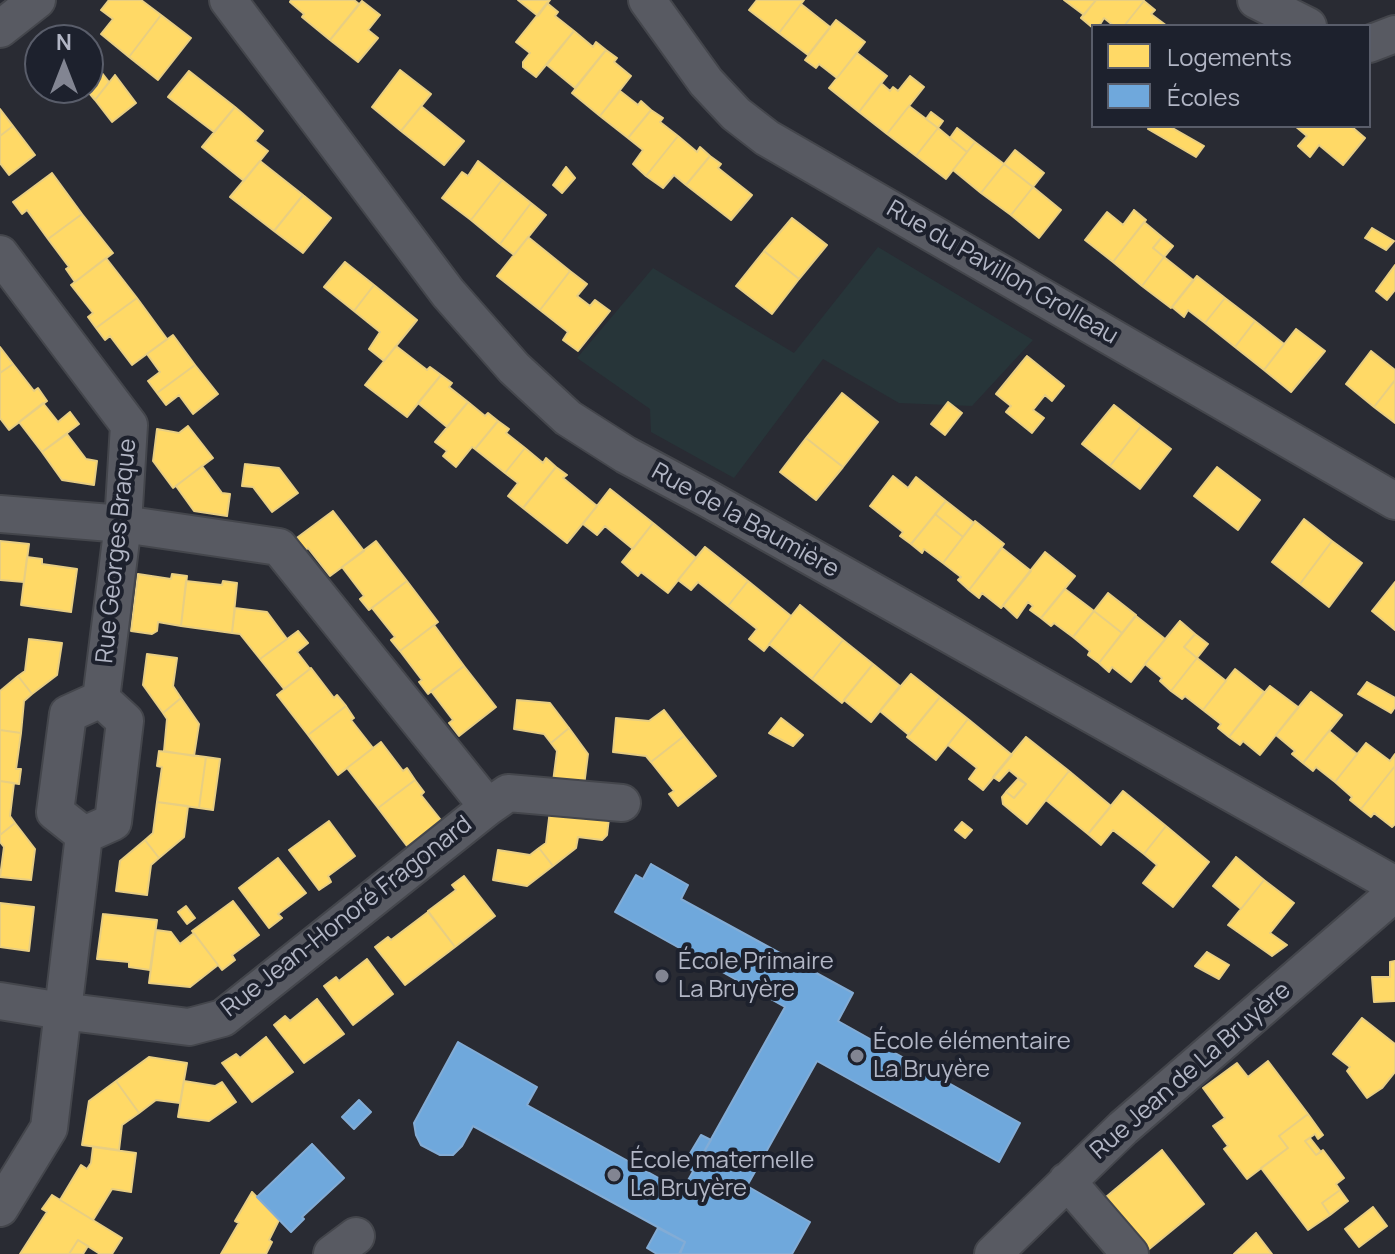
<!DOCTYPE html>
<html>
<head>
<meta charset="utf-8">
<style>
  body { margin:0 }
  #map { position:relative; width:1395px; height:1254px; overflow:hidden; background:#292b33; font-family:Manrope,sans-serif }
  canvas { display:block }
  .legend { position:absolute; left:1091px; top:24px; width:280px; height:104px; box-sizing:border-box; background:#1d212d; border:2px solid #595d6a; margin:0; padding:10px 14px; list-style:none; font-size:24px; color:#b2b6c5 }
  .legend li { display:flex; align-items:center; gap:16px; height:40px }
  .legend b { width:40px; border:2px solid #595d6a }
  .north { position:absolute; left:24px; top:24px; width:80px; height:80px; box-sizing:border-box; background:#1d212d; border:2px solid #595d6a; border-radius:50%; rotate:0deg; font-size:22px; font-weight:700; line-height:32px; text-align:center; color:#b2b6c5 }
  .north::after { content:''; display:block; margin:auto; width:28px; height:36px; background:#828592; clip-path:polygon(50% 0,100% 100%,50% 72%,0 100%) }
</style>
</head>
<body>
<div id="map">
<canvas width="1395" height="1254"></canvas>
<ul class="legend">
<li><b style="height:22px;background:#ffd966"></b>Logements</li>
<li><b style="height:22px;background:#6fa8dc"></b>Écoles</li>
</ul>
<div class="north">N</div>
</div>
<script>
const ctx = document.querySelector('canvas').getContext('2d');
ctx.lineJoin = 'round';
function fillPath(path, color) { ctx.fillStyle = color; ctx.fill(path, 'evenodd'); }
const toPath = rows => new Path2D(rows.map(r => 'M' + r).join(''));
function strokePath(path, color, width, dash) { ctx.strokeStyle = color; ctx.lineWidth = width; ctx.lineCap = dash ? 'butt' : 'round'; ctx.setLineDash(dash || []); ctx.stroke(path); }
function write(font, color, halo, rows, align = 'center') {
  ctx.font = font + ' Manrope,sans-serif'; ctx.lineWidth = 8; ctx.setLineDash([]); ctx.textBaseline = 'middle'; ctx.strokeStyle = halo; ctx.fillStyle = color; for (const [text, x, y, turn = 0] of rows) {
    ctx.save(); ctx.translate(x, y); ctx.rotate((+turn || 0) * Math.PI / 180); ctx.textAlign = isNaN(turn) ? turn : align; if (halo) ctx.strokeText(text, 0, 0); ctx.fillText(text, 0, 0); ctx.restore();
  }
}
const green = toPath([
  [878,247,1033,340,972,406,899,403,823,359,734,478,651,432,650,409,577,358,653,268,794,353]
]);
const homes = toPath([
  [109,0,141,0,161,15,129,57,101,34,113,19,101,10,109,0],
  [291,0,354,0,359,4,330,40,302,17,304,14,290,2,291,0],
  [518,0,550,0,538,16,518,0],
  [757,0,804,0,779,33,749,10,757,0],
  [1064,0,1096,0,1084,15,1064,0],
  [1096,0,1142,0,1144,1,1124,26,1114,26,1104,18,1099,26,1093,26,1093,28,1081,18,1096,0],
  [362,1,380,15,368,30,378,38,358,62,330,40,362,1],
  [1144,1,1155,10,1151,14,1167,26,1124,26,1144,1],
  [547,3,558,12,555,16,574,31,536,77,523,67,523,62,530,53,516,42,547,3],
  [801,4,830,27,808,55,779,33,801,4],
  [161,15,191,38,158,80,129,57,161,15],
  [836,20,865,42,837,78,819,64,816,68,805,60,836,20],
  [574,31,593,47,596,42,606,50,575,88,547,65,574,31],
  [606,50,617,58,614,62,631,76,600,116,572,93,606,50],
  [857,53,887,76,859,112,829,88,857,53],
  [88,55,109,82,95,100,85,88,88,88,88,55],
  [400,70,431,94,401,131,372,107,400,70],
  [189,71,235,107,214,132,168,97,189,71],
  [115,75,136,103,112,122,95,100,115,75],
  [910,76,924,87,887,134,859,112,881,83,890,91,893,87,898,91,910,76],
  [620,91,638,105,641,101,651,110,628,138,600,116,620,91],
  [421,106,464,141,444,165,401,131,421,106],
  [909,106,938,128,916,156,887,134,909,106],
  [235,107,263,131,255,141,268,151,244,181,202,147,235,107],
  [0,109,13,126,0,136,0,109],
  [651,110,663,118,660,122,678,136,646,176,633,164,643,150,628,138,651,110],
  [931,112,943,121,938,128,926,119,931,112],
  [13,126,35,155,9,175,0,163,0,136,13,126],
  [1151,126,1169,126,1204,146,1196,157,1148,129,1151,126],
  [1295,126,1353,126,1352,127,1365,138,1343,165,1319,145,1310,157,1298,146,1307,136,1295,126],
  [938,128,967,152,946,179,916,156,938,128],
  [957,128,975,142,967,152,950,138,957,128],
  [678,136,697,152,700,147,710,156,686,185,674,175,663,188,646,176,678,136],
  [975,142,1004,164,981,193,953,170,975,142],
  [1015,150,1044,173,1033,187,1004,164,1015,150],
  [710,156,721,164,718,168,752,195,731,220,686,185,710,156],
  [260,161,303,195,274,231,230,197,260,161],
  [478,161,502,180,471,220,442,198,462,172,468,176,478,161],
  [1004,164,1033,187,1011,215,981,193,1004,164],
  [566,167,575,178,562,193,553,185,566,167],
  [52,173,82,214,48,239,27,210,22,214,13,202,52,173],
  [502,180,531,203,500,244,471,220,502,180],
  [1033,187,1061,210,1039,238,1011,215,1033,187],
  [303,195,331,218,303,253,274,231,303,195],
  [531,203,546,215,514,255,500,244,531,203],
  [1134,210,1146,220,1113,262,1085,240,1107,212,1123,225,1134,210],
  [82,214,113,253,75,282,66,269,69,267,48,239,82,214],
  [792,218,827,245,799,279,764,251,792,218],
  [1144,222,1162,237,1153,248,1164,257,1142,286,1113,262,1144,222],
  [1372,228,1394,241,1386,250,1365,238,1372,228],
  [528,237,570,271,540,310,497,276,528,237],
  [1162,237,1173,246,1164,257,1153,248,1162,237],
  [764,251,799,279,772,314,736,286,764,251],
  [1164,257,1193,280,1171,308,1142,286,1164,257],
  [106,258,137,298,96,328,88,317,93,313,71,285,106,258],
  [345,262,374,285,354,311,324,287,345,262],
  [1395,265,1395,290,1387,300,1376,291,1395,265],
  [570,271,587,284,577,296,590,306,595,300,610,311,578,351,563,340,568,332,540,310,570,271],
  [1197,276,1225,298,1205,323,1188,310,1184,317,1172,307,1197,276],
  [374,285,417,320,384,361,369,349,380,332,354,311,374,285],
  [137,298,167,339,132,365,110,336,105,340,96,328,137,298],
  [1225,298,1255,321,1235,347,1205,323,1225,298],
  [1255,321,1284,344,1264,370,1235,347,1255,321],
  [1296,329,1325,351,1291,392,1264,370,1296,329],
  [173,335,195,365,157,393,148,381,160,372,147,354,173,335],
  [396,346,427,370,430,367,441,375,407,417,365,385,396,346],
  [0,347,13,364,0,373,0,347],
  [1371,351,1395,370,1395,380,1374,407,1346,384,1371,351],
  [1027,356,1064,386,1052,401,1045,395,1033,410,1044,418,1032,433,1006,412,1011,406,996,394,1027,356],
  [13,364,34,391,38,388,47,401,9,430,0,418,0,373,13,364],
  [195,365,218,394,193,414,179,395,166,405,157,393,195,365],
  [441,375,452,383,449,387,468,402,447,427,418,403,441,375],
  [1395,380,1395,423,1374,407,1395,380],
  [842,393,878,422,843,467,806,438,842,393],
  [468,402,485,416,488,413,498,421,475,449,472,447,456,467,443,456,447,451,435,442,468,402],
  [948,402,962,413,945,435,931,424,948,402],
  [43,403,58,422,70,412,79,424,42,452,19,422,43,403],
  [1114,405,1141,426,1110,466,1082,444,1114,405],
  [498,421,509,429,506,433,525,448,505,473,475,449,498,421],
  [188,426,213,458,173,488,153,461,157,429,179,433,188,426],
  [1141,426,1171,449,1140,489,1110,466,1141,426],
  [67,434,86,459,97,461,94,485,62,480,42,452,67,434],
  [806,438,843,467,816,500,780,472,806,438],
  [525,448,543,463,546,458,556,467,523,508,508,496,518,483,505,473,525,448],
  [245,464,279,468,298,493,272,512,253,487,242,486,245,464],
  [202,466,222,493,230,494,227,516,194,511,176,486,202,466],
  [556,467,567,475,563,478,597,506,567,543,523,508,556,467],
  [1217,467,1260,500,1238,530,1194,496,1217,467],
  [893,476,908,488,916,477,946,501,911,544,900,536,903,532,870,506,893,476],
  [610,489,653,523,633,549,605,526,597,535,583,524,610,489],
  [946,501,974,523,963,537,935,514,946,501],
  [333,511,364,551,330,576,308,548,303,552,294,540,333,511],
  [935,514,963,537,943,563,924,549,922,553,911,544,935,514],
  [1304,519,1332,541,1300,584,1272,562,1304,519],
  [975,521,1004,544,969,590,958,580,961,577,943,563,975,521],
  [653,523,696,558,668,593,641,572,638,576,622,562,653,523],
  [0,541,29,544,24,582,0,580,0,541],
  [376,541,407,581,369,610,360,599,364,596,342,567,376,541],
  [1332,541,1362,563,1329,607,1300,584,1332,541],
  [705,547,748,581,728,606,698,582,691,590,678,580,705,547],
  [1002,548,1031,571,1001,608,982,593,979,598,969,590,1002,548],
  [1045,552,1075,576,1041,618,1030,610,1033,606,1028,602,1017,618,1003,605,1045,552],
  [27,557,42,559,42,564,77,569,71,612,21,605,27,557],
  [138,574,171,579,172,574,187,576,181,626,158,622,157,631,152,634,131,631,138,574],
  [186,581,222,585,223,581,237,583,232,633,181,626,186,581],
  [407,581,438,622,400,651,391,640,395,637,372,608,407,581],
  [748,581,791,616,764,651,749,639,757,629,728,606,748,581],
  [1395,582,1395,630,1372,611,1395,582],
  [1065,589,1094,611,1073,637,1054,623,1051,626,1041,618,1065,589],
  [1108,593,1136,615,1122,633,1094,611,1108,593],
  [800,605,843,640,812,679,769,644,800,605],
  [235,608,267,612,287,639,260,659,240,634,232,633,235,608],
  [1094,611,1122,633,1099,663,1088,655,1090,651,1073,637,1094,611],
  [1136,616,1165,639,1131,682,1112,667,1109,672,1099,663,1136,616],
  [1180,621,1195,634,1184,647,1197,658,1171,691,1160,681,1162,678,1145,664,1180,621],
  [434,625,464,666,428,694,419,682,422,680,400,651,434,625],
  [298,631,308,643,297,652,310,669,284,689,260,659,298,631],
  [1195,634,1208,644,1197,658,1184,647,1195,634],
  [29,639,62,643,57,675,32,694,18,676,25,671,29,639],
  [843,640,873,664,842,703,812,679,843,640],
  [147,654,177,658,173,686,181,698,163,713,143,685,147,654],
  [1197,658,1226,681,1203,710,1185,696,1182,699,1171,691,1197,658],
  [873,664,900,686,871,722,844,700,873,664],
  [464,666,496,707,459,736,449,723,453,720,431,691,464,666],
  [311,668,334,698,337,695,346,706,308,735,277,695,311,668],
  [1235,669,1264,692,1229,737,1218,728,1221,724,1203,710,1235,669],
  [911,674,940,697,909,735,880,711,911,674],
  [18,676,32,694,24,701,21,733,0,730,0,691,18,676],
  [1367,682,1395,698,1395,707,1391,713,1358,694,1367,682],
  [1270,686,1298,707,1260,755,1243,741,1240,745,1229,737,1270,686],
  [1311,692,1342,715,1303,763,1292,754,1295,751,1276,735,1311,692],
  [940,697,968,719,936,760,907,737,940,697],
  [181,698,199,724,194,756,164,751,167,719,163,713,181,698],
  [517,700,550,703,569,728,551,743,544,734,514,729,517,700],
  [346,706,354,718,351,720,373,748,338,775,308,735,346,706],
  [664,710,684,736,651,762,646,756,613,752,616,718,649,721,664,710],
  [781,718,803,735,793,746,769,733,781,718],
  [968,719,1012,755,983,790,969,779,977,768,948,745,968,719],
  [569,728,588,754,584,786,553,782,557,751,551,743,569,728],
  [0,730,21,733,16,769,21,769,19,784,0,781,0,730],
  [1329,731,1357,754,1335,782,1316,767,1313,771,1303,763,1329,731],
  [684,736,716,776,678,806,669,794,674,791,651,762,684,736],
  [1026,737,1069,771,1027,824,1003,804,1002,797,1006,792,1014,798,1026,784,1009,770,999,781,993,777,1026,737],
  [381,742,403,771,407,768,415,780,378,808,347,768,381,742],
  [1366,743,1390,761,1395,754,1395,766,1361,809,1350,800,1352,797,1335,782,1366,743],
  [159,751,206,757,199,808,157,802,162,767,157,766,159,751],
  [206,757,220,759,213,810,199,808,206,757],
  [1395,766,1395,824,1392,827,1374,813,1371,817,1361,809,1395,766],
  [1069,771,1111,806,1088,834,1046,800,1069,771],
  [1018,779,1026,784,1014,798,1006,792,1018,779],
  [415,780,424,792,421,795,444,824,410,850,378,808,415,780],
  [0,781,14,783,10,816,15,823,0,835,0,781],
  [1123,791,1166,826,1144,854,1113,830,1101,845,1088,834,1123,791],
  [157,802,188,806,184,837,159,858,145,840,153,833,157,802],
  [550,810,609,818,607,835,602,840,578,837,576,848,553,866,539,848,546,843,550,810],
  [329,821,355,856,328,876,331,882,319,890,289,850,329,821],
  [962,822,972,830,965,838,955,830,962,822],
  [15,823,35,849,31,880,0,877,4,847,0,842,0,835,15,823],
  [1166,826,1209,862,1173,907,1143,883,1157,865,1144,854,1166,826],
  [145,840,159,858,151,865,147,895,116,891,120,861,145,840],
  [539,848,553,866,527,886,493,880,498,850,530,855,539,848],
  [1236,857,1264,880,1241,909,1213,886,1236,857],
  [278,858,306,893,278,914,282,918,269,928,239,888,278,858],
  [464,876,495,916,455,947,428,911,456,890,452,885,464,876],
  [1264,880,1294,903,1270,933,1287,945,1272,956,1228,925,1264,880],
  [233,901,259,935,232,955,235,960,222,970,192,931,233,901],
  [0,903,34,907,29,951,0,947,0,903],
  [186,906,195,918,187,924,178,912,186,906],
  [428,912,455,947,405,985,375,947,388,937,391,940,428,912],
  [103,914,157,920,150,970,129,967,129,962,97,959,103,914],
  [156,930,171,932,180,944,194,933,218,965,190,987,149,983,156,930],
  [1207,952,1229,965,1219,979,1195,966,1207,952],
  [367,959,393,994,353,1025,324,986,336,977,339,981,367,959],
  [1395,961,1395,1001,1374,1002,1372,977,1390,977,1390,962,1395,961],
  [317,999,344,1034,304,1063,274,1025,285,1016,290,1021,317,999],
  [1362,1018,1395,1044,1395,1072,1382,1088,1367,1098,1347,1071,1350,1067,1333,1054,1362,1018],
  [266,1037,293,1072,252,1102,222,1063,236,1054,240,1058,266,1037],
  [149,1057,187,1063,180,1103,156,1100,139,1113,116,1081,149,1057],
  [1268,1061,1308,1114,1279,1136,1288,1148,1247,1179,1224,1149,1228,1146,1213,1126,1225,1118,1203,1088,1237,1063,1248,1077,1268,1061],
  [116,1081,139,1113,122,1125,119,1150,82,1145,89,1101,116,1081],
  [184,1081,215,1086,222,1082,236,1102,209,1121,178,1117,184,1081],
  [1308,1114,1323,1135,1318,1139,1315,1134,1305,1141,1316,1155,1323,1150,1344,1178,1336,1184,1340,1190,1322,1203,1330,1215,1308,1230,1261,1168,1288,1148,1279,1136,1308,1114],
  [1310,1138,1321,1152,1316,1155,1305,1141,1310,1138],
  [93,1147,136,1153,131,1192,112,1189,93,1220,60,1200,81,1165,87,1169,91,1163,93,1147],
  [1162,1150,1204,1204,1148,1250,1106,1197,1162,1150],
  [1340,1190,1348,1201,1330,1215,1322,1203,1340,1190],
  [252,1192,279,1220,269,1240,272,1242,266,1254,221,1254,239,1223,235,1221,252,1192],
  [52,1195,122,1238,112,1254,100,1254,78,1240,69,1254,20,1254,47,1212,42,1209,52,1195],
  [1373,1207,1387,1226,1359,1247,1345,1229,1373,1207],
  [1256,1233,1272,1254,1234,1254,1256,1233],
  [78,1240,88,1246,83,1254,69,1254,78,1240]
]);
const schools = toPath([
  [651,864,688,885,681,899,853,993,838,1021,1020,1123,999,1162,817,1061,747,1186,810,1222,792,1254,680,1254,685,1242,473,1126,462,1146,453,1155,440,1155,421,1145,416,1135,414,1123,458,1042,537,1087,527,1105,682,1191,785,1007,615,912,636,875,643,879,651,864],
  [359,1100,371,1112,354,1129,342,1117,359,1100],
  [701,1135,711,1140,693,1171,683,1165,701,1135],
  [312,1144,344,1178,302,1217,304,1219,291,1232,257,1197,312,1144],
  [658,1228,685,1242,679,1254,657,1254,647,1248,658,1228]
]);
const minor = toPath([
  [228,0,448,293,514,368,568,418,626,455,710,500,1395,885],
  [647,0,706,82,736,114,767,138,1395,501],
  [1256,0,1308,26],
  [0,29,37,0],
  [1369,44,1395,34],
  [0,254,129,425,123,524,101,699],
  [0,514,123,524,279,547,488,807,223,1018,189,1027,62,1011,0,1001],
  [488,807,508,793,622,803],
  [84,835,55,812,68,714,101,699],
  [84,835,113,822,125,721,101,699],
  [1067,1181,1130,1254],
  [0,1208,49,1128,84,835],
  [332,1254,356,1236],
  [993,1254,1123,1128,1395,893]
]);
const markers = [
  [662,976,8,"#828592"],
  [857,1056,8,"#828592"],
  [614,1175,8,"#828592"]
];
const streetNames = [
  ["Rue du Pavillon Grolleau",1002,273,30],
  ["Rue de la Baumière",745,521,29],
  ["Rue Georges Braque",117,551,-84],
  ["Rue Jean-Honoré Fragonard",347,917,-38],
  ["Rue Jean de La Bruyère",1191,1071,-41]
];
const poiNames = [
  ["École Primaire",678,962],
  ["La Bruyère",678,990],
  ["École élémentaire",873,1042],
  ["La Bruyère",873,1070],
  ["École maternelle",630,1161],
  ["La Bruyère",630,1189]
];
fillPath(green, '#273539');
fillPath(homes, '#ffd966');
strokePath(homes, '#e8ce82', 2);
fillPath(schools, '#6fa8dc');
strokePath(schools, '#83acd5', 2);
strokePath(minor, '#44464c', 40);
strokePath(minor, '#585a62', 36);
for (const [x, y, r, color] of markers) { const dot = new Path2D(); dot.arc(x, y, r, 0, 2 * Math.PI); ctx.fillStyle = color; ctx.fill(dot); strokePath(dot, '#1d212d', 3); }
write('24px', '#b2b6c5', '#1d212d', streetNames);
write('24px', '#b2b6c5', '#1d212d', poiNames, 'left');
</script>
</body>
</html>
